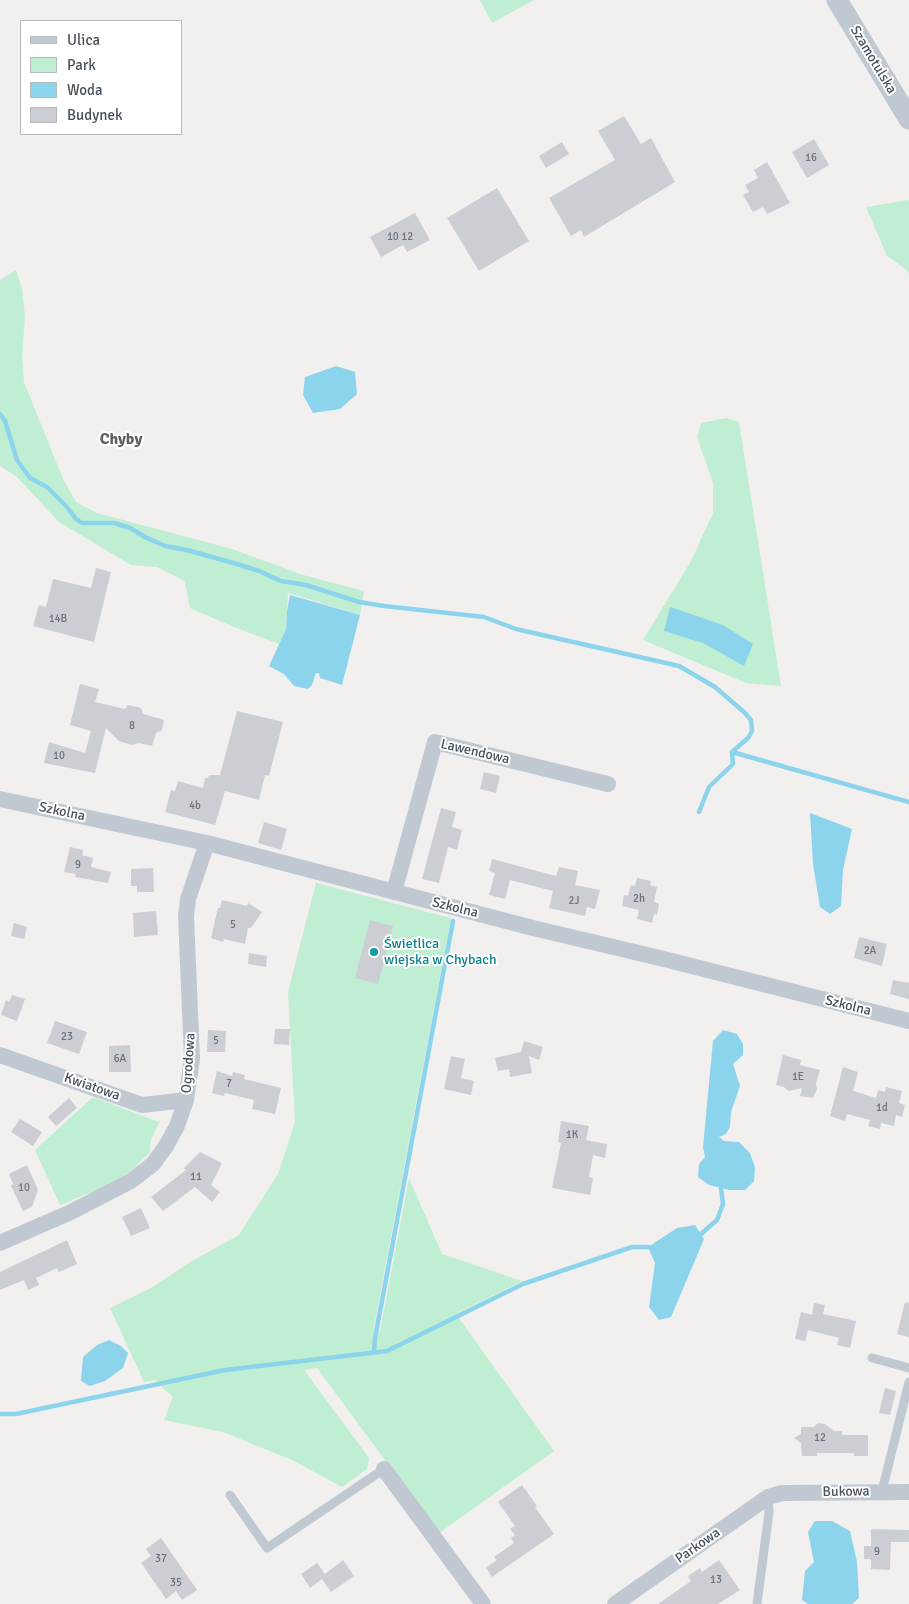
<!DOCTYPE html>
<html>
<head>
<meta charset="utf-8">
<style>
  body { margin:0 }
  #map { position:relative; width:909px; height:1604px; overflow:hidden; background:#f2efef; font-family:Signika,sans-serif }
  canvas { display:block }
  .legend { position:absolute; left:20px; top:20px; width:162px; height:115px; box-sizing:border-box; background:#fff; border:1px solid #b6babe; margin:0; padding:6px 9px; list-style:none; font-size:15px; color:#48525c }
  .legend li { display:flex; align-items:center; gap:10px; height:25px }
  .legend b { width:25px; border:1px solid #b6babe }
</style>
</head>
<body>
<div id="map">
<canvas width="909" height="1604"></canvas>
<ul class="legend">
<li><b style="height:6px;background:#c0c9d1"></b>Ulica</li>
<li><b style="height:14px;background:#bfeed3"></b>Park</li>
<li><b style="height:14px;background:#8cd4eb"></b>Woda</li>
<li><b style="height:14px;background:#ccced4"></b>Budynek</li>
</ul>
</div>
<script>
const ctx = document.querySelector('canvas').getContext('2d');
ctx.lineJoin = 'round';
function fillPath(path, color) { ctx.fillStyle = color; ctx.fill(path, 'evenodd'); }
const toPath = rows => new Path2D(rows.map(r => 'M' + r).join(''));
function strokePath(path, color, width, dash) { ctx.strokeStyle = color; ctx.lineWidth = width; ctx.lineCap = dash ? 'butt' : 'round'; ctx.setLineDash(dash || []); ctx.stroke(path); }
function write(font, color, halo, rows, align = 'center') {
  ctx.font = font + ' Signika,sans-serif'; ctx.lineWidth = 4; ctx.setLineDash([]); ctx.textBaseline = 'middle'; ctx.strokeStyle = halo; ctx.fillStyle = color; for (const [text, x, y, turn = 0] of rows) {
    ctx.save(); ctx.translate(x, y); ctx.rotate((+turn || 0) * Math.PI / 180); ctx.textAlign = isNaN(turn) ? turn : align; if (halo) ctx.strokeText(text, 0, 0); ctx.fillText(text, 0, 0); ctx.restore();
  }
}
const green = toPath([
  [480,0,534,0,492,23],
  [909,200,909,274,907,270,887,256,866,207],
  [16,270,22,288,25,317,22,357,24,382,63,479,76,502,97,513,232,549,303,575,364,591,360,615,288,593,286,629,279,644,234,627,190,608,185,581,157,567,131,565,59,522,16,476,0,466,0,280],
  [726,418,739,422,781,686,746,683,643,640,691,561,713,513,713,483,697,437,701,423],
  [316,883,451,918,373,1332,380,1331,409,1178,442,1254,522,1281,456,1314,554,1451,439,1533,317,1368,304,1370,369,1458,367,1469,342,1487,292,1460,223,1432,164,1420,173,1397,155,1380,144,1382,110,1308,151,1288,192,1261,239,1235,278,1174,295,1122,288,992],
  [93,1097,159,1122,151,1140,150,1152,135,1167,118,1181,60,1205,35,1150]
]);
const water = toPath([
  [336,366,355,372,357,394,340,409,313,413,303,395,305,377],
  [290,595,360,615,342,685,320,678,319,673,316,673,312,685,308,689,294,686,284,674,269,666,286,629,287,611],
  [670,607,723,625,753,644,744,666,703,643,664,631],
  [810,813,852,829,843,870,841,906,830,914,820,907,813,864],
  [723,1030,737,1034,743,1044,743,1055,733,1064,740,1086,731,1112,730,1127,726,1134,719,1137,724,1141,739,1142,750,1153,755,1167,754,1181,745,1190,729,1190,709,1185,698,1177,699,1164,705,1157,703,1147,713,1041],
  [695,1225,704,1239,671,1317,659,1320,649,1307,655,1263,648,1247,677,1228],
  [109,1340,121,1346,128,1353,123,1368,105,1381,90,1386,81,1381,83,1357,97,1345],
  [815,1521,832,1521,850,1531,857,1562,859,1598,852,1604,808,1604,802,1600,805,1571,814,1562,808,1532]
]);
const stream = toPath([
  [0,414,5,421,17,460,30,478,47,487,66,506,76,519,82,523,114,523,130,528,145,537,165,546,187,550,237,564,259,571,281,581,306,585,359,602,384,606,484,617,516,629,679,666,715,687,744,712,751,720,752,731,748,738,732,752,733,764,709,787,699,812],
  [732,752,909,802],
  [701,1234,717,1220,723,1204,721,1188],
  [374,1352,375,1338,453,921],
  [0,1414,16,1414,225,1370,387,1351,523,1284,632,1247,648,1247]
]);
const building = toPath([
  [624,116,641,144,651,138,675,182,584,237,581,230,571,236,549,198,615,160,598,131],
  [814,139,829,165,807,178,792,152],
  [562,142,569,154,546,168,539,156],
  [767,162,790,203,767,214,763,207,753,212,743,195,749,192,745,185,758,178,754,170],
  [497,188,529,241,479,271,447,218],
  [415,213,430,240,407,252,403,245,381,257,370,237],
  [96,568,111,572,94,642,33,626,39,605,46,607,53,579,91,588],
  [80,684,99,689,95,702,125,709,128,705,141,708,143,714,164,720,162,730,156,733,152,746,139,743,132,745,119,741,106,728,95,773,44,763,49,742,85,753,91,731,70,725],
  [237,711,283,722,269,776,265,775,259,800,225,791,215,825,165,812,171,790,175,791,178,781,203,788,205,778,208,778,209,775,220,775],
  [484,772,500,776,496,793,480,789],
  [441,808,456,812,452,827,462,830,457,850,448,847,439,883,422,879],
  [264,822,287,829,281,850,258,843],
  [70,847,83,850,82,855,93,858,91,867,111,872,108,883,75,877,76,874,64,872],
  [492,859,556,876,559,867,578,871,575,885,600,890,595,909,587,907,585,916,549,908,553,891,510,880,505,899,489,895,495,873,489,871],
  [153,868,154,892,137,892,137,886,131,886,131,869],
  [637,878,651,881,650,885,657,887,654,902,659,904,657,915,654,914,652,923,637,919,639,910,622,906,624,895,628,896,631,885,635,886],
  [222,900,247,906,248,903,262,912,251,928,248,928,245,944,224,939,223,942,211,938,218,908,220,908],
  [156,911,158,935,134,937,133,913],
  [370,920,393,926,378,984,355,978],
  [14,923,27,927,24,939,11,936],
  [859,937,887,944,882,966,854,958],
  [249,953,267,956,266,967,248,964],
  [893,980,909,983,909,999,890,994],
  [12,995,25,999,17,1021,1,1015,6,1000,9,1002],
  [55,1021,87,1032,79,1054,47,1043],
  [275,1029,290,1029,289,1045,274,1044],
  [208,1030,226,1031,225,1052,207,1052],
  [524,1041,543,1047,539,1060,529,1056,532,1073,510,1077,509,1069,498,1071,495,1058,521,1052],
  [130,1045,131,1072,109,1072,109,1046],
  [783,1055,801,1060,800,1065,820,1070,816,1083,817,1089,813,1098,800,1096,802,1088,788,1091,784,1087,776,1085],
  [451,1056,465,1059,461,1078,474,1081,471,1095,444,1089],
  [843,1067,858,1072,853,1091,876,1098,878,1090,885,1092,886,1087,902,1091,899,1103,905,1105,902,1117,896,1115,894,1126,881,1123,880,1129,868,1126,870,1120,847,1114,845,1121,830,1116],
  [217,1071,232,1076,233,1072,245,1075,244,1079,281,1088,275,1114,252,1109,254,1100,225,1093,224,1096,212,1093],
  [69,1098,77,1108,56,1126,48,1117],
  [20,1119,42,1132,33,1146,11,1132],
  [561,1121,589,1126,586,1140,607,1144,605,1158,593,1155,589,1177,593,1178,590,1195,552,1188,561,1143,558,1142],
  [200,1152,222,1163,211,1185,220,1192,212,1202,195,1187,163,1211,151,1197,186,1170,184,1168],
  [27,1165,38,1190,32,1207,23,1211,11,1186,13,1184,9,1174],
  [141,1208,150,1228,131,1236,122,1217],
  [67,1240,77,1264,59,1272,57,1268,36,1278,39,1285,28,1290,24,1280,0,1290,0,1272],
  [905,1302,909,1303,909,1337,897,1334],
  [814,1303,825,1305,823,1314,856,1321,850,1348,837,1345,839,1338,808,1330,805,1341,795,1339,801,1312,812,1315],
  [885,1388,896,1391,890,1415,879,1413],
  [818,1423,825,1424,834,1431,842,1431,842,1435,868,1435,868,1456,854,1456,854,1453,817,1453,817,1456,802,1456,801,1443,794,1438,801,1434,801,1427,814,1427],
  [522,1485,537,1506,535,1507,554,1534,492,1577,486,1568,497,1560,494,1557,514,1543,511,1538,515,1535,510,1529,515,1526,498,1502],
  [871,1529,909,1530,909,1542,891,1542,890,1570,871,1569,871,1559,864,1559,864,1546,871,1546],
  [161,1538,197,1590,182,1600,176,1591,166,1599,141,1563,151,1556,146,1549],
  [343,1560,354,1576,331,1592,322,1579,310,1588,301,1574,317,1563,325,1574],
  [719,1560,740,1590,718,1604,658,1604,691,1581,688,1576,700,1568,702,1572]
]);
const service = toPath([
  [872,1358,909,1368],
  [882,1491,909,1382],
  [230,1495,267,1548,384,1469],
  [757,1604,769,1512,768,1497]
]);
const minor = toPath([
  [0,799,207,843,533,928,664,959,909,1021],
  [394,892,435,742,608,784],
  [0,1055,142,1105,186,1100],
  [0,1243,71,1212,131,1181,153,1164,166,1146,177,1126,186,1100,192,1059,186,916,188,899,207,843],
  [384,1469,483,1604],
  [615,1604,768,1497,782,1493,909,1492]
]);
const tertiary = toPath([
  [837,0,909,119]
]);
const markers = [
  [374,952,5,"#0f9aa8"]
];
const numberNames = [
  ["16",811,158],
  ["10 12",400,237],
  ["14B",58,619],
  ["8",132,726],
  ["10",59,756],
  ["4b",195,806],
  ["9",78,865],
  ["2h",639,899],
  ["2J",574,901],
  ["5",233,925],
  ["2A",870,951],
  ["23",67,1037],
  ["5",216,1041],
  ["6A",120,1059],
  ["1E",798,1077],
  ["7",229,1084],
  ["1d",882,1108],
  ["1K",572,1135],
  ["11",196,1177],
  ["10",24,1188],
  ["12",820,1438],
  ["9",877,1552],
  ["37",161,1559],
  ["13",716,1580],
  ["35",176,1583]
];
const streetNames = [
  ["Szamotulska",873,60,59],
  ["Lawendowa",475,752,13],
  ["Szkolna",62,812,12],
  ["Szkolna",455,908,14],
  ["Szkolna",848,1006,14],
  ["Ogrodowa",189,1063,-86],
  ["Kwiatowa",92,1087,19],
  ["Bukowa",846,1492,-1],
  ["Parkowa",698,1546,-35]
];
const cultureNames = [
  ["Świetlica",384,944],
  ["wiejska w Chybach",384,960]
];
const quarterNames = [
  ["Chyby",121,440]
];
fillPath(green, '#bfeed3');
fillPath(water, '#8cd4eb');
strokePath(stream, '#8cd4eb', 4.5);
fillPath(building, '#ccced4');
strokePath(service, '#c0c9d1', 9);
strokePath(minor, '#c0c9d1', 16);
strokePath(tertiary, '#c0c9d1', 21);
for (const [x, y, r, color] of markers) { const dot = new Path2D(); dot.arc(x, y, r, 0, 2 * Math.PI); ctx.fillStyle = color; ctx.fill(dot); strokePath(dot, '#fff', 2); }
write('11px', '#69717a', null, numberNames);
write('14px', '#48525c', '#fff', streetNames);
write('14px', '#0d838f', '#fff', cultureNames, 'left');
write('bold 16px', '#5c5f64', '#fff', quarterNames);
</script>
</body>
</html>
